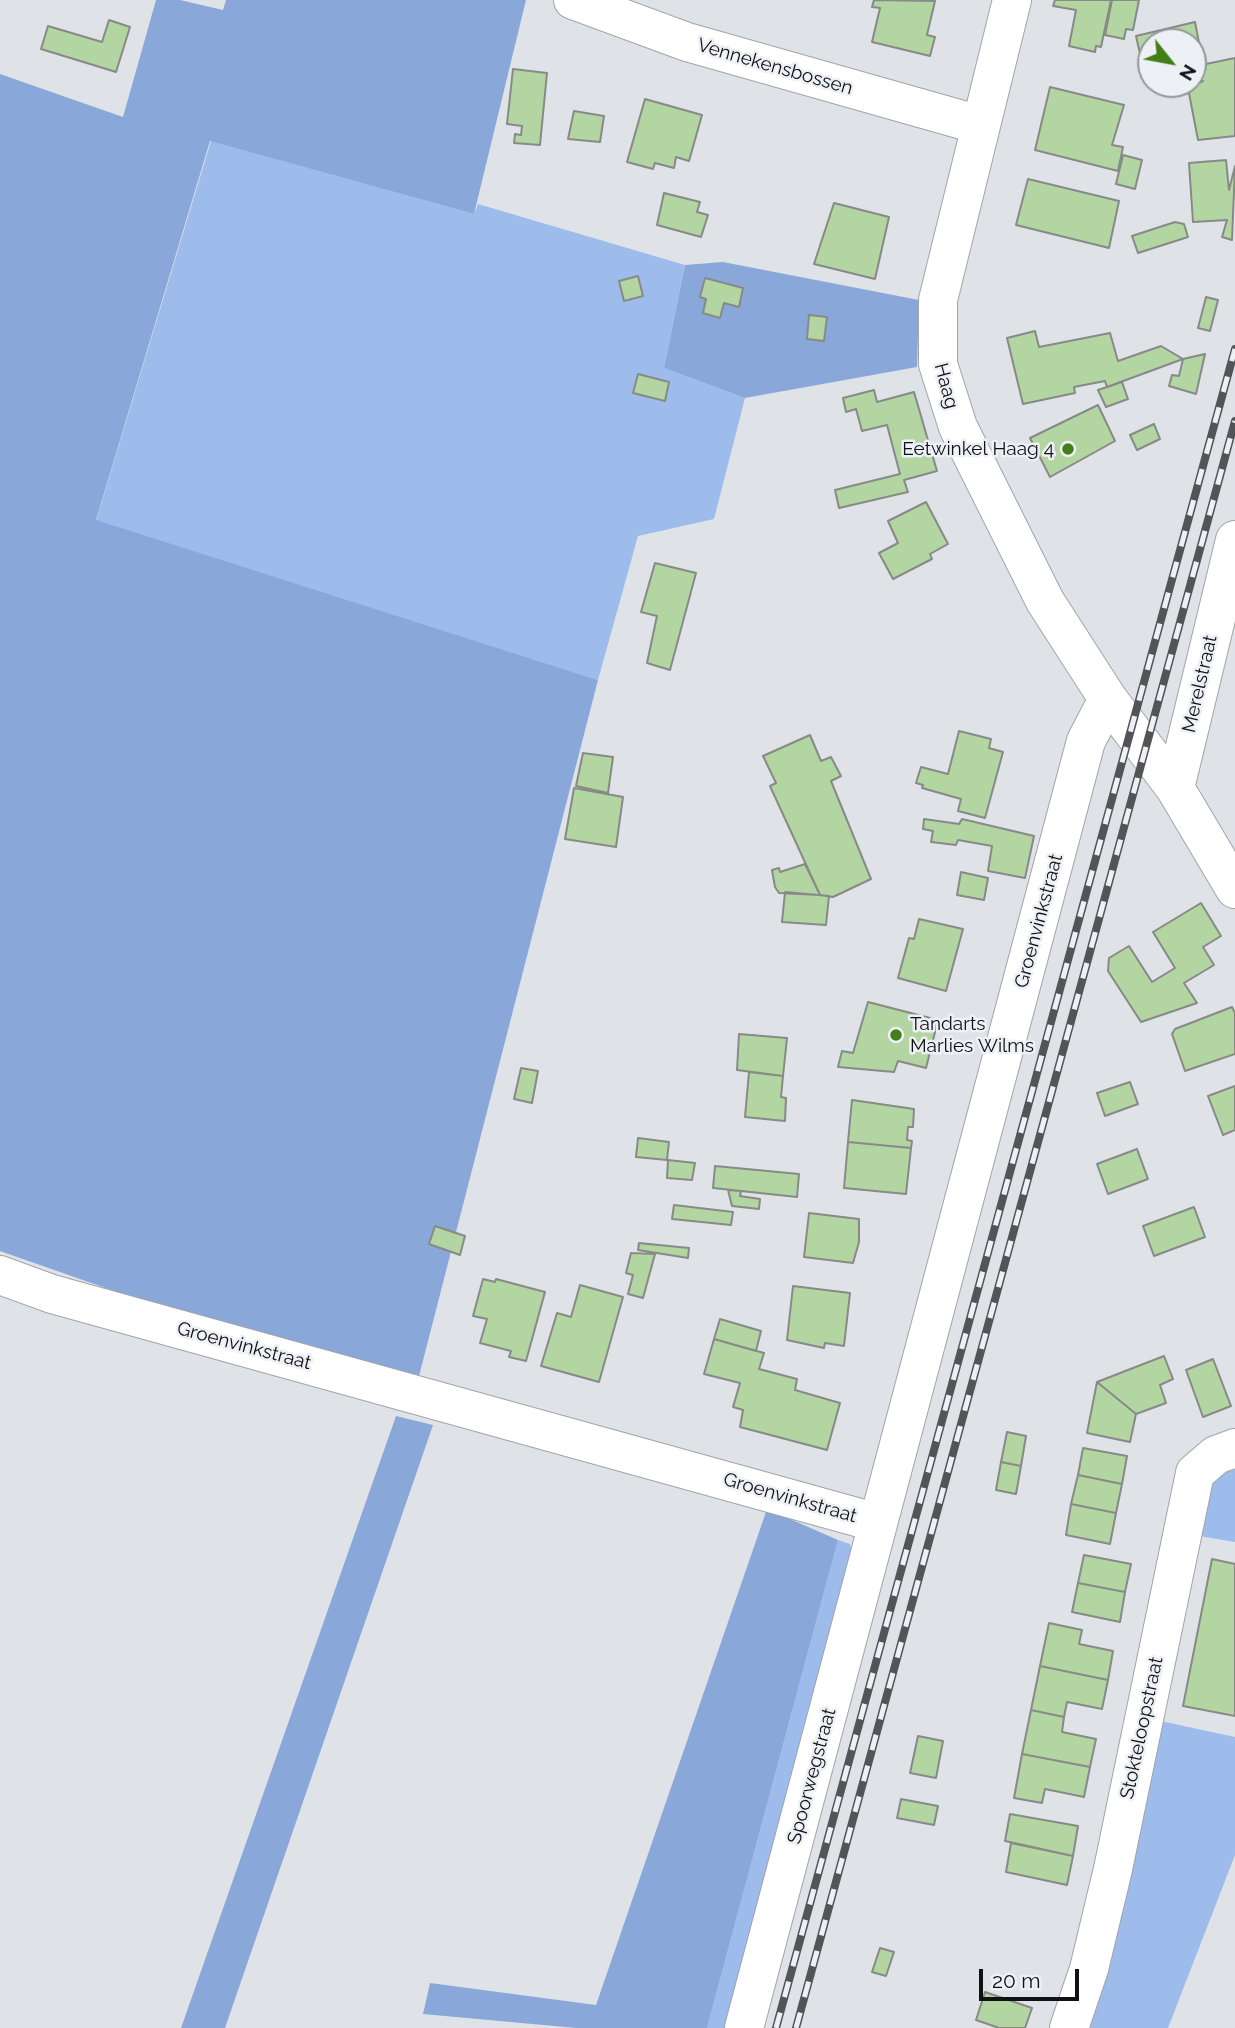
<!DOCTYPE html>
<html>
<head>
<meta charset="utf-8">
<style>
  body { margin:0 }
  #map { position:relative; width:1235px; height:2028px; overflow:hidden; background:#dfe3e8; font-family:Raleway,sans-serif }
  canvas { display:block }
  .north { position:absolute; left:1137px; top:28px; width:70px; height:70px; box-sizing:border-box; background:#edf0f5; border:2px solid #95979a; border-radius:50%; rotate:121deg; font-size:19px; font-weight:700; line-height:28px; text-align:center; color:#101112 }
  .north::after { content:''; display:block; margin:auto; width:24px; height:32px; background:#437e19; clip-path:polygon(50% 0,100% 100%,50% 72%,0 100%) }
  .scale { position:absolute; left:979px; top:1969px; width:100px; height:32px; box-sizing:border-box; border:4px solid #101112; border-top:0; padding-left:9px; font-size:21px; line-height:24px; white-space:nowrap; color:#101112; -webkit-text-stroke:5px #edf0f5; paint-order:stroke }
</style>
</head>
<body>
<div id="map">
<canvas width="1235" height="2028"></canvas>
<div class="north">N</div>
<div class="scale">20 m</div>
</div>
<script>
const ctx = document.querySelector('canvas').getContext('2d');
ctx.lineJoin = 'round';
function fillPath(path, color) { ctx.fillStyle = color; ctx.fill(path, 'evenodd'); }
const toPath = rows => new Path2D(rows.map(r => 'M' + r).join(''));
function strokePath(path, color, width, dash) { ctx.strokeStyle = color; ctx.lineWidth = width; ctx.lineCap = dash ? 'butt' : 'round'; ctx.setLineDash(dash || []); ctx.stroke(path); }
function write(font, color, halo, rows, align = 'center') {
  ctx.font = font + ' Raleway,sans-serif'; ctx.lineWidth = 5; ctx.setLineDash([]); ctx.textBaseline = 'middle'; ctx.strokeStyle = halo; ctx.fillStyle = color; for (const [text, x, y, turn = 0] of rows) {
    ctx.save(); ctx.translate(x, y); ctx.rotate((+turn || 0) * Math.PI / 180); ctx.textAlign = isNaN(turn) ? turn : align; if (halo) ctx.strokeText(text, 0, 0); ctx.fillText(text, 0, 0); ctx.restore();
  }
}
const green = toPath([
  [211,141,474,214,478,204,685,265,664,368,745,398,714,519,638,536,598,680,96,521],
  [1235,1464,1235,1542,1193,1535,1204,1485],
  [838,1540,850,1544,857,1569,733,2028,707,2028],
  [1156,1720,1235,1737,1235,1855,1168,2028,1090,2028,1123,1892]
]);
const forest = toPath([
  [156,0,180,0,223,10,226,0,526,0,474,214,210,141,96,520,598,680,418,1380,117,1292,0,1251,0,74,123,117],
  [723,262,919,300,917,367,745,398,664,368,685,265],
  [396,1416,433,1425,225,2028,181,2028],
  [767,1509,838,1540,707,2028,576,2028,423,2014,430,1983,596,2005]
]);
const building = toPath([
  [874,0,935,1,927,35,935,37,930,56,872,42,880,8,872,7,874,0],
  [1055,0,1111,0,1101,47,1096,46,1095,52,1069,46,1076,10,1053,6,1055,0],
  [1112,0,1139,0,1133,30,1126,29,1124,39,1105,35,1112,0],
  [109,20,130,27,116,72,41,49,48,26,102,42,109,20],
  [1195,22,1202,58,1193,60,1193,42,1151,42,1151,69,1144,71,1136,36,1195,22],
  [1235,58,1235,136,1198,140,1188,88,1203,81,1164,91,1163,84,1193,84,1193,71,1201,69,1201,65,1235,58],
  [513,69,547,73,540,145,514,143,515,134,521,135,522,126,507,124,513,69],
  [1050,87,1124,105,1112,145,1123,147,1118,171,1035,150,1050,87],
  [645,99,702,115,689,161,676,157,674,168,655,163,653,169,627,162,645,99],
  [574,111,604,116,600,142,568,139,574,111],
  [1123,155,1142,160,1135,189,1116,184,1123,155],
  [1226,160,1229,190,1235,166,1232,240,1222,237,1227,220,1193,222,1189,163,1226,160],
  [1028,179,1119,201,1109,248,1016,225,1028,179],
  [664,193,700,202,697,212,708,215,701,237,657,225,664,193],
  [834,203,889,217,875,279,814,264,834,203],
  [1175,222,1184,224,1188,237,1138,253,1132,236,1175,222],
  [638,276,643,296,624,301,619,281,638,276],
  [705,278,743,288,739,307,724,303,720,318,703,313,706,299,700,297,705,278],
  [1206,297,1218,300,1210,331,1198,328,1206,297],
  [809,315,827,317,824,341,807,339,809,315],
  [1035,331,1039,347,1110,333,1118,361,1161,346,1183,359,1107,387,1105,381,1074,387,1075,393,1023,404,1007,338,1035,331],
  [1205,354,1196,394,1169,386,1172,375,1179,376,1183,359,1205,354],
  [638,374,669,382,665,401,633,393,638,374],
  [1122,382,1128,399,1106,407,1098,390,1122,382],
  [874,390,877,402,914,392,937,471,904,480,908,492,839,508,835,490,900,474,887,425,862,431,856,409,846,412,843,398,874,390],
  [1098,405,1115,441,1050,477,1030,438,1098,405],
  [1154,424,1160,439,1137,450,1130,435,1154,424],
  [926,502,948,544,930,554,932,559,893,579,879,553,898,543,888,521,926,502],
  [655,563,696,573,670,670,647,663,657,616,641,612,655,563],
  [959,731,991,739,989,748,1003,752,985,818,958,811,961,799,922,788,923,785,916,783,921,767,948,774,959,731],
  [810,735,821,761,831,757,841,776,831,781,871,879,833,897,820,895,770,786,776,783,763,756,810,735],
  [583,753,613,757,608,793,576,786,583,753],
  [574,788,623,797,616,847,565,839,574,788],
  [924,819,959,824,962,819,1034,836,1025,878,988,871,992,846,958,840,956,845,931,842,933,831,923,829,924,819],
  [805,864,820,895,779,893,775,887,772,870,779,868,780,872,805,864],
  [961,872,988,878,984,900,957,895,961,872],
  [785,892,829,896,826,925,782,922,785,892],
  [1201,903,1221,936,1203,947,1214,965,1184,983,1197,1003,1141,1022,1108,971,1109,958,1129,946,1152,982,1175,968,1153,932,1201,903],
  [919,919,963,929,946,991,898,978,909,938,914,939,919,919],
  [868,1002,938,1020,926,1068,898,1061,894,1072,838,1067,842,1051,853,1053,868,1002],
  [1232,1007,1235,1013,1235,1054,1185,1071,1172,1034,1175,1029,1232,1007],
  [739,1034,787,1038,783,1076,737,1070,739,1034],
  [521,1068,538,1071,532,1103,514,1099,521,1068],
  [749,1072,783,1076,781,1097,786,1098,785,1121,745,1117,749,1072],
  [1130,1082,1138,1104,1105,1116,1097,1093,1130,1082],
  [1235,1086,1235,1130,1223,1135,1208,1096,1235,1086],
  [852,1100,914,1109,913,1127,908,1127,907,1140,912,1141,911,1148,848,1142,852,1100],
  [638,1138,669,1142,667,1160,636,1157,638,1138],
  [848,1142,911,1148,906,1194,844,1188,848,1142],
  [1137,1149,1148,1179,1108,1194,1097,1164,1137,1149],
  [668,1160,695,1163,692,1180,667,1178,668,1160],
  [715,1166,799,1174,797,1197,713,1188,715,1166],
  [728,1190,741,1191,740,1196,760,1199,759,1209,732,1206,728,1190],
  [674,1205,733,1212,731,1225,672,1219,674,1205],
  [1194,1207,1205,1237,1154,1256,1143,1226,1194,1207],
  [809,1213,859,1219,859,1242,853,1263,804,1257,809,1213],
  [435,1226,465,1236,460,1255,429,1244,435,1226],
  [639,1243,689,1248,688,1258,638,1250,639,1243],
  [631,1253,655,1254,643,1298,628,1294,633,1275,626,1273,631,1253],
  [483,1279,495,1282,496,1279,545,1292,526,1361,509,1357,511,1351,480,1343,487,1319,473,1316,483,1279],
  [580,1285,623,1297,599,1382,541,1366,557,1313,571,1317,580,1285],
  [793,1286,850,1293,844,1346,825,1343,824,1348,787,1340,793,1286],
  [720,1319,761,1331,756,1351,714,1339,720,1319],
  [714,1339,764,1353,759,1369,797,1379,795,1390,840,1403,827,1450,740,1427,743,1410,733,1407,740,1383,704,1374,714,1339],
  [1164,1356,1173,1379,1160,1385,1166,1403,1136,1414,1097,1382,1164,1356],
  [1213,1359,1231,1406,1203,1417,1186,1370,1213,1359],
  [1097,1382,1136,1414,1130,1442,1087,1433,1097,1382],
  [1007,1432,1026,1436,1021,1466,1001,1462,1007,1432],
  [1083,1448,1127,1456,1122,1484,1078,1475,1083,1448],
  [1001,1462,1021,1466,1016,1494,996,1490,1001,1462],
  [1078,1475,1122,1484,1116,1513,1071,1504,1078,1475],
  [1071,1504,1116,1513,1110,1544,1066,1535,1071,1504],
  [1084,1555,1131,1564,1125,1592,1078,1583,1084,1555],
  [1212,1559,1235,1564,1235,1716,1183,1706,1212,1559],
  [1078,1583,1125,1592,1120,1622,1072,1612,1078,1583],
  [1049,1623,1082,1630,1079,1644,1113,1651,1108,1680,1040,1666,1049,1623],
  [1040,1666,1108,1680,1102,1709,1067,1702,1064,1717,1031,1710,1040,1666],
  [1031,1710,1064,1717,1062,1732,1096,1739,1090,1767,1022,1754,1031,1710],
  [918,1736,943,1741,936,1778,910,1773,918,1736],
  [1022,1754,1090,1767,1084,1797,1045,1789,1042,1803,1014,1798,1022,1754],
  [901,1799,938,1806,934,1825,897,1818,901,1799],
  [1010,1814,1078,1826,1073,1856,1005,1841,1010,1814],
  [1011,1843,1073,1856,1067,1885,1006,1872,1011,1843],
  [880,1948,894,1952,886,1976,872,1972,880,1948],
  [985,1992,1032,2008,1025,2028,999,2028,976,2020,985,1992]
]);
const minor = toPath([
  [573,0,687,42,980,125],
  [1012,0,938,300,938,364,958,427,1045,601,1108,699,1175,788,1235,889],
  [1175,788,1235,540],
  [0,1275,52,1294,878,1523],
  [744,2028,1086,741,1108,699],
  [1069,2028,1089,1969,1113,1869,1195,1473,1216,1455,1235,1448]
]);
const rail = toPath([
  [776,2028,1235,349],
  [796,2028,1235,421]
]);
const markers = [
  [1068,449,7,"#437e19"],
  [896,1035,7,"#437e19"]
];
const streetNames = [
  ["Vennekensbossen",775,67,16],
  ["Haag",946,386,75],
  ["Merelstraat",1200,684,-77],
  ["Groenvinkstraat",1039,921,-75],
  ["Groenvinkstraat",244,1346,15],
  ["Groenvinkstraat",790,1498,16],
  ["Stokteloopstraat",1142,1728,-78],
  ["Spoorwegstraat",812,1776,-75]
];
const poiNames = [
  ["Eetwinkel Haag 4",1054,449],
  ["Tandarts",910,1024,"left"],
  ["Marlies Wilms",910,1046,"left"]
];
fillPath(green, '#9dbbeb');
fillPath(forest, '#89a8d9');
fillPath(building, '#b2d5a2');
strokePath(building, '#878a86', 2);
strokePath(minor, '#a1a4a9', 40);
strokePath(minor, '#fff', 38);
strokePath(rail, '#525456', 8);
strokePath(rail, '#edf0f5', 5, [16]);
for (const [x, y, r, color] of markers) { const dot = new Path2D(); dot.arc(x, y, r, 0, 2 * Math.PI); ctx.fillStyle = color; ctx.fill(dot); strokePath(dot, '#edf0f5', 2.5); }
write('19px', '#101112', '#edf0f5', streetNames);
write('19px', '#101112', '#edf0f5', poiNames, 'right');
</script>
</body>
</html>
